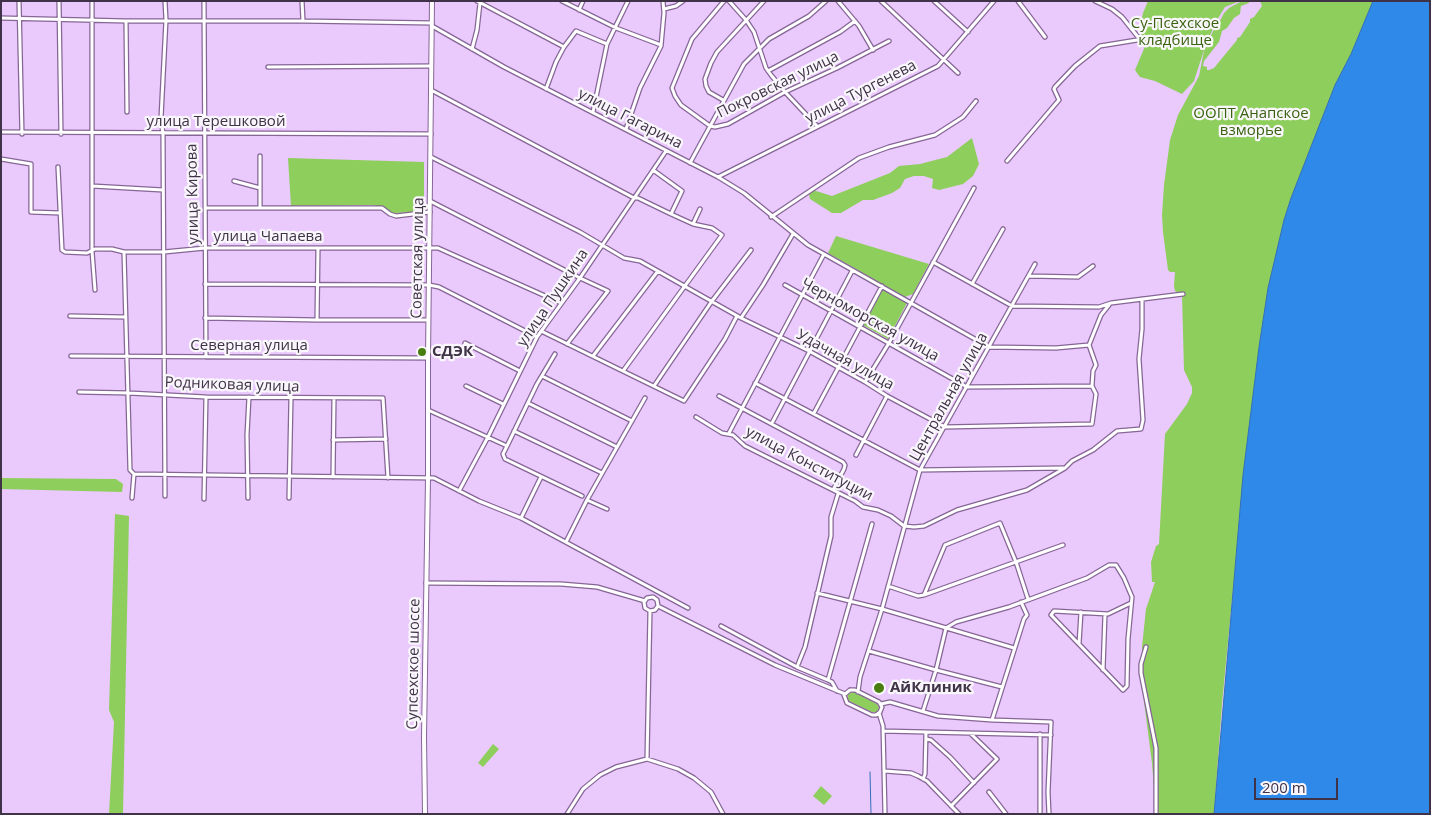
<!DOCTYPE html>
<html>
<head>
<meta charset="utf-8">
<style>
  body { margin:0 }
  #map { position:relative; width:1431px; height:815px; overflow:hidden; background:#eac9fd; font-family:"Open Sans",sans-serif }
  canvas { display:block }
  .frame { position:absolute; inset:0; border:2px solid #403247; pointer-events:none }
  .scale { position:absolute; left:1254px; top:778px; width:84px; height:22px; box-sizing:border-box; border:2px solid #403247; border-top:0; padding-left:6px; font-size:15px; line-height:18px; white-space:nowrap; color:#403247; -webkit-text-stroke:4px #faf7fc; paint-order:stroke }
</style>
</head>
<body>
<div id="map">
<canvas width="1431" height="815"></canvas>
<div class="frame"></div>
<div class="scale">200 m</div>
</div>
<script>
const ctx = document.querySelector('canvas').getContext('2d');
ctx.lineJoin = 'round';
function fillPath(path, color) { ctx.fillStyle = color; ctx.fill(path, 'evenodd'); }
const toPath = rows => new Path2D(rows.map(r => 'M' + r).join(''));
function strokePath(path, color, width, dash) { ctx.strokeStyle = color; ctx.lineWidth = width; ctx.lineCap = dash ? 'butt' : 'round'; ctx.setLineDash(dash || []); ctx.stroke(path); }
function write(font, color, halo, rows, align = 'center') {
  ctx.font = font + ' "Open Sans",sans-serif'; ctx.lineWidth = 4.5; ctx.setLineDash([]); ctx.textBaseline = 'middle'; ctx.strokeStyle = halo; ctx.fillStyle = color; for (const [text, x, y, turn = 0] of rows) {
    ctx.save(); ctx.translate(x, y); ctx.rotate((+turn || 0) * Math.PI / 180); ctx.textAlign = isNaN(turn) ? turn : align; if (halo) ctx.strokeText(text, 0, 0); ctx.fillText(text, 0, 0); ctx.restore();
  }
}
const green = toPath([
  [1148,1,1240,1,1225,7,1217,20,1206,44,1194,81,1182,94,1155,81,1140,77,1137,73,1135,70,1146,44,1142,42,1140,27,1143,13],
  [1242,1,1249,1,1249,3,1241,6,1240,14,1234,18,1227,28,1222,31,1219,42,1204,61,1203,66,1207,67,1207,70,1209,70,1214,68,1237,40,1237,38,1240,37,1250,22,1250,19,1254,17,1262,6,1260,1,1376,1,1241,506,1222,704,1214,814,1156,814,1152,763,1142,686,1142,647,1146,609,1155,582,1152,582,1151,562,1156,546,1159,544,1165,434,1187,404,1192,393,1192,387,1184,370,1182,295,1175,291,1174,286,1175,272,1170,272,1168,270,1163,232,1162,215,1164,185,1170,140,1178,115,1199,76,1204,51,1209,39,1218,22,1221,19,1224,13,1229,8],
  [972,138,979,164,973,176,963,184,939,190,932,188,933,179,924,176,914,176,905,179,900,188,892,193,873,200,863,200,841,213,832,213,810,199,809,194,813,190,832,196,890,173,899,166,920,164,947,157],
  [288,158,424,162,424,212,393,213,373,205,291,206],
  [836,236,929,264,913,294,905,297,828,253],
  [882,288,908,301,888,339,863,325],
  [1,478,116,479,123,484,122,492,1,489],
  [115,514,129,516,123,814,109,814,114,722,109,710],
  [854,692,877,704,879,708,877,712,872,712,849,701,847,699,848,694],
  [493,744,499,749,483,767,478,763],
  [821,786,832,796,824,805,813,796]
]);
const water = toPath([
  [1373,1,1430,1,1430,814,1214,814,1243,475,1259,347,1268,288,1284,220,1291,198,1335,85,1351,54,1373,1]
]);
const stream = toPath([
  [870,772,871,814]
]);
const minor = toPath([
  [19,1,22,134],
  [59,1,61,134],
  [92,1,92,251,95,290],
  [204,1,206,357],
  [302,1,303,21],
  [477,1,564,47],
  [562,1,616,28,661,45],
  [724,1,692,39,672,88,675,96,681,105,710,126,715,127,728,124,785,92,837,68,889,41],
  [729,1,746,20,754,32,766,68,771,75,785,92,817,126],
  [838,1,859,26,873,50],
  [881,1,958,73],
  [934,1,968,32],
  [1018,1,1045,37],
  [1095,1,1112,9,1122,17,1138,37],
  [664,9,676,6,683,1],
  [579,10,583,1],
  [1,18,126,21,303,21,432,23],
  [126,21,127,112],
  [432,26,504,67,718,177,744,193,808,245,989,347,1056,348,1089,345],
  [472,49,477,30,480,3],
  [268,67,431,66],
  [768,71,840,32,855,21],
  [546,89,556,62,564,47,576,31,607,44],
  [431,90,634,198,638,198,671,214,682,191,653,170],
  [723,100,709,92,706,86,705,79,711,63,717,52,764,1],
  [593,112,607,44,628,1],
  [626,129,640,88,661,46,664,13,663,1],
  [1,132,431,134],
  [260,156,260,207],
  [431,157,580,232,624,258,640,261,741,318,809,351,865,382,887,396,945,427,1092,424,1096,394,1092,386,1093,371,1096,365,1089,345,1101,315,1109,305],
  [1,159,31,164,31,212,60,213],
  [1007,161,1059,100,1054,89,1055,87,1075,66,1100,46,1137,40],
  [690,163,744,64,769,39,809,16,826,1],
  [58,167,62,250,65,252,87,253,95,249,112,249,124,252,164,252,205,248,438,248,561,303],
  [718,177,938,66,994,1],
  [234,181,260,188],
  [92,186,163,190],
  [430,201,580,278,608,291,567,344],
  [205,208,382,208,390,214,396,216,430,212],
  [771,217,859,158,889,147,935,135,963,117,976,101],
  [693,224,700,209],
  [124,252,130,470,134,474,132,498],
  [933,262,1012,306,1099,307,1111,303,1183,294],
  [1029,276,1078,277,1093,266],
  [205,284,429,285,439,287,537,337],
  [972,284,1003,229],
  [785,285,967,387,1092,386],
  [70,316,125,317],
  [205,318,317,320,428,320],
  [741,318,763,285,793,234],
  [317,320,318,248],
  [541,331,684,401,725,339,737,316],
  [465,343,520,371],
  [71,356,428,358],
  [593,356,658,271],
  [623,371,722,235,712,228,693,224,671,214],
  [542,376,632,421],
  [865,382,889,343,974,188],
  [755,383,920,470,1063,468],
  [466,386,503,404],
  [654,386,712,301,751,250],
  [79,392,129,393,206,397,383,398,388,478],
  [719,396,843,462,845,465,844,469,833,490],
  [528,403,617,447],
  [428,410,507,446,503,454,505,459,582,496],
  [814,413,882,286],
  [696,417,722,433,733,435,745,446,855,501,863,507,878,510,891,516,904,526,914,527,924,526,957,510,1027,490,1065,468,1072,461,1093,450,1117,431,1141,429,1143,420,1139,359,1142,329,1142,299],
  [772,423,852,271],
  [514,431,602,473],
  [729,433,824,254],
  [333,440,386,439],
  [507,446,537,384,555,354],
  [856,455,887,396],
  [134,474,434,478,479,501,521,518,688,608],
  [333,477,334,398],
  [459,491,488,437,537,337,580,278,666,151],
  [165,496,163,134,161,118,166,20,165,1],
  [248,498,247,435,249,397],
  [289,498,291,398],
  [204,499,206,397],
  [587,500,607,509],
  [521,518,541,477],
  [566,542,587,500,645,398],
  [426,583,561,584,597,587,645,601],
  [888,586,918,596,924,595,1063,545],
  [817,593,882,609,1014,648],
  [924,595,945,545,1000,523,1016,562,1028,599],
  [658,606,775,665,845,694],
  [721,626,797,667,828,680,832,682,837,691],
  [946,628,956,622,1009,607,1087,578,1109,565,1116,565,1124,578,1132,597,1128,639,1127,686,1123,690,1051,615,1054,611,1108,614,1131,603],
  [1079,644,1081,612],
  [1146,647,1141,664,1141,673,1156,748,1156,814],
  [869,651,936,670,1002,687],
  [797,667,805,647,831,536,831,517,838,494],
  [1103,670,1105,614],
  [828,680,872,524],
  [850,690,855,690,879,702,882,707,880,712,876,715,872,715,847,703,844,695,850,690],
  [858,692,860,677,882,609,920,470,1035,264],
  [881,704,890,702,938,716,992,720,1051,722,1048,792,1049,814],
  [923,711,936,670,946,628],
  [879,713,883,726,885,814],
  [992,720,1024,619,1027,615,1021,602],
  [883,731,1051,735],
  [926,739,931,740,950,757,974,783],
  [647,759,678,769,694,778,711,792,723,814],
  [885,771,911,773,918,776,927,781,959,814],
  [923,779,925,774,926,733],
  [989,792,1006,814],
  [951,806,997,759,971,734],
  [567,814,583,789,600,775,616,767,647,759,650,611,645,608,644,602,647,598,653,597,657,600,658,606,655,610,650,611],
  [1040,814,1040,734]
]);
const major = toPath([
  [425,814,424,737,428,478,428,358,432,1]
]);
const markers = [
  [422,352,5,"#487d10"],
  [879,688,6,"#487d10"]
];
const parkNames = [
  ["Су-Псехское",1175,24],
  ["кладбище",1175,41],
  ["ООПТ Анапское",1251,114],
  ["взморье",1251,131]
];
const streetNames = [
  ["Покровская улица",778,85,-26],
  ["улица Тургенева",861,92,-27],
  ["улица Гагарина",630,119,27],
  ["улица Терешковой",216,122],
  ["улица Кирова",193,194,-91],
  ["улица Чапаева",268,237],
  ["Советская улица",418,258,-89],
  ["улица Пушкина",553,298,-56],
  ["Черноморская улица",870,320,29],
  ["Северная улица",249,346],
  ["Удачная улица",845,360,29],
  ["Родниковая улица",232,385,2],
  ["Центральная улица",949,397,-61],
  ["улица Конституции",809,464,28],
  ["Супсехское шоссе",414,664,-89]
];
const poiNames = [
  ["СДЭК",432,352],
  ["АйКлиник",890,688]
];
fillPath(green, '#8ece5c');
fillPath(water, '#2f89e9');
strokePath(water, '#346fb8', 1);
strokePath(stream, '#346fb8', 1);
strokePath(minor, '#856695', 5.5);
strokePath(major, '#856695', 6);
strokePath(minor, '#fff', 3);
strokePath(major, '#fff', 4);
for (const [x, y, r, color] of markers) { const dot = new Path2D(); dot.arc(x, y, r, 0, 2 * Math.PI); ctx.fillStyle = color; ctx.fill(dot); strokePath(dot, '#faf7fc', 2); }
write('15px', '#3a6311', '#faf7fc', parkNames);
write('15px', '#403247', '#faf7fc', streetNames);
write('bold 15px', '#403247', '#faf7fc', poiNames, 'left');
</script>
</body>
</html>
